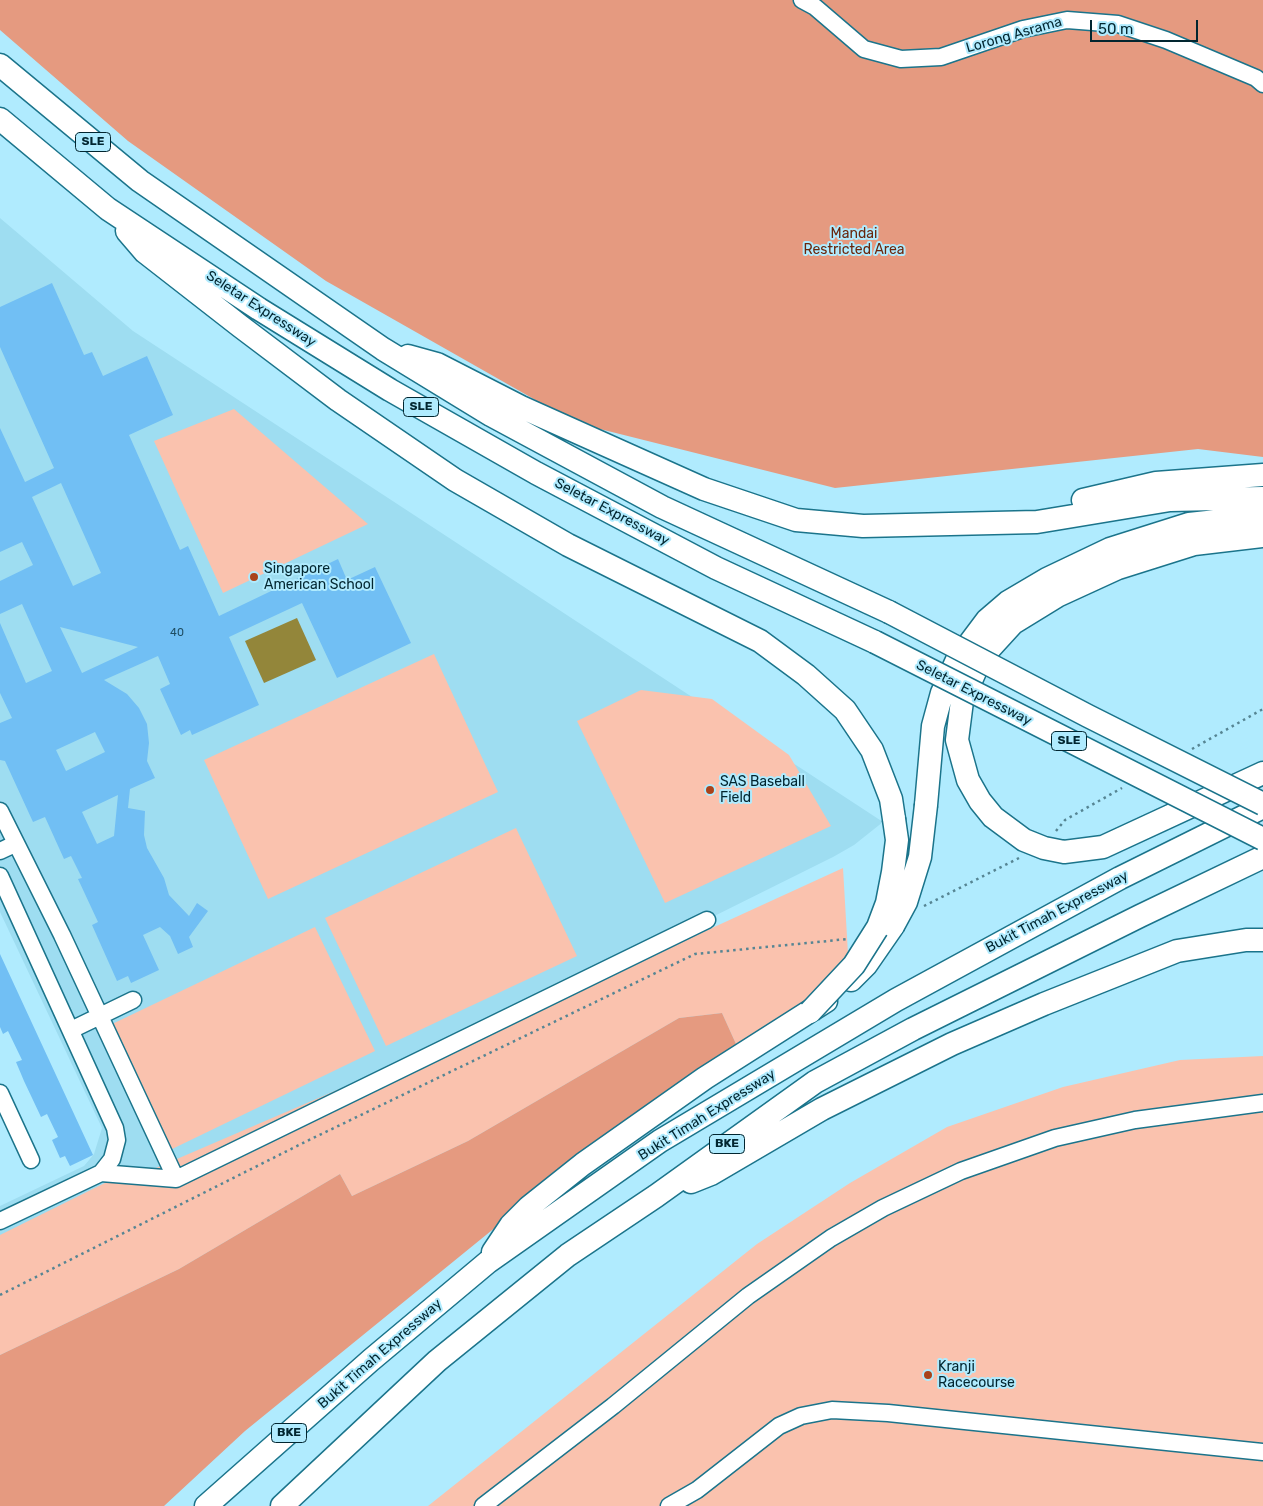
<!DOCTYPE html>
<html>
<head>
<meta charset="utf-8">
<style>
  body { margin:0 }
  #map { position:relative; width:1263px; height:1506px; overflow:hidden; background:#b0ebfe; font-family:Rubik,sans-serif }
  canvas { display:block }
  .scale { position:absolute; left:1090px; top:20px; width:108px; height:22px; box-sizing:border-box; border:2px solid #022630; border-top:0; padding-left:6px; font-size:15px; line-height:18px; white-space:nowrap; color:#022630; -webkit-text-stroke:4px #b0ebfe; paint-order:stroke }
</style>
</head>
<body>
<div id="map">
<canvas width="1263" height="1506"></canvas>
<div class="scale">50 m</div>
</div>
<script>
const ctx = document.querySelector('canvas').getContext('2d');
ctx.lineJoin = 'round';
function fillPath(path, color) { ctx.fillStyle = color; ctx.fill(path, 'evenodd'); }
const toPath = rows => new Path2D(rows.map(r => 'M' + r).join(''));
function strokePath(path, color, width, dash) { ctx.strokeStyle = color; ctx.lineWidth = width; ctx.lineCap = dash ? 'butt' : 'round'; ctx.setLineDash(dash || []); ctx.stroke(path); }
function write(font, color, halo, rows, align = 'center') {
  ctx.font = font + ' Rubik,sans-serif'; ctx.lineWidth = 4; ctx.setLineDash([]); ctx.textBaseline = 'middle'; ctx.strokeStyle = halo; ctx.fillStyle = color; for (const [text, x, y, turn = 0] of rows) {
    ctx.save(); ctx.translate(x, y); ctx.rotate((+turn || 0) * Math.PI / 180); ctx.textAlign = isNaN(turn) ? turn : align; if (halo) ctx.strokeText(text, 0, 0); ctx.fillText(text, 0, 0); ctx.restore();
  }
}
const built = toPath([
  [0,218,133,331,883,822,854,845,833,857,0,1271,0,1206,84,1166,94,1154,102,1128,0,912]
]);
const green = toPath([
  [234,409,368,524,223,593,154,441],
  [434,654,498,792,268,899,204,760],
  [641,690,712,699,789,755,831,826,665,903,577,721],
  [516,828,577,956,386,1046,325,918],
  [843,868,848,954,802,1006,736,1044,722,1013,679,1018,468,1141,352,1196,340,1174,179,1269,0,1355,0,1235,121,1175,142,1174,688,939],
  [315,927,375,1051,168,1151,108,1026],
  [1263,1056,1263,1506,428,1506,757,1244,850,1183,947,1127,1063,1087,1180,1060]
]);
const forest = toPath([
  [0,0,1263,0,1263,457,1198,449,835,488,576,423,326,281,128,141,0,30],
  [722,1013,736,1044,609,1135,245,1431,164,1506,0,1506,0,1355,179,1269,340,1174,352,1196,468,1141,679,1018]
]);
const water = toPath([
  [297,618,316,660,264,683,245,641]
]);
const building = toPath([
  [52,283,84,355,92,352,103,376,147,356,173,415,129,435,180,550,188,546,219,616,338,559,347,580,375,567,411,643,337,678,302,603,229,637,259,705,192,735,190,730,181,735,160,689,170,684,158,656,104,680,127,694,139,708,147,724,149,743,147,761,155,778,130,789,128,808,145,811,144,835,147,848,164,878,169,895,189,916,197,903,208,911,189,937,193,947,178,954,170,936,160,927,143,935,159,970,131,983,128,976,117,981,92,925,98,922,78,879,82,878,71,856,64,859,45,817,33,822,5,761,0,760,0,723,12,718,0,693,0,623,26,683,52,671,22,604,0,614,0,581,33,565,22,542,0,552,0,428,25,482,54,468,0,347,0,307],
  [61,483,101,573,73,586,32,497],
  [60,627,138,647,82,673],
  [95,732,105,752,66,771,56,750],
  [118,795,114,836,97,844,82,812],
  [0,954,93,1155,70,1166,65,1156,60,1158,52,1140,58,1137,47,1114,41,1117,24,1081,16,1062,22,1060,8,1031,3,1034,0,1027]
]);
const path = toPath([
  [1192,749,1263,709],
  [1056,831,1065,820,1122,788],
  [924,906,1019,858],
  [0,1295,307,1141,695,954,848,939]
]);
const minor = toPath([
  [802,0,815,7,864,49,901,59,941,57,1023,29,1067,20,1118,24,1166,40,1256,78,1263,84],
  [0,811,62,935,176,1179],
  [0,851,15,844],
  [0,876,115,1128,117,1140,112,1159,101,1173,0,1221],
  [71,1030,133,1000],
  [0,1093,31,1160],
  [101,1173,176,1179,707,920],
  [483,1506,613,1406,748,1296,831,1238,883,1208,961,1171,1055,1138,1135,1120,1263,1103],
  [669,1506,697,1490,779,1426,801,1416,832,1410,888,1413,1263,1452]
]);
const highway = toPath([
  [0,65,140,181,383,349,491,415,662,507,889,612],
  [0,119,108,209,259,309,390,390,536,473,716,568,875,642],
  [127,231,145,252,240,326,338,400,455,480,568,545,760,641,806,675,845,710,872,750,891,799,894,819],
  [408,356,437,364,521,407,704,489,796,520,863,526,1037,522,1170,500,1263,498],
  [1083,500,1156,483,1263,475],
  [1263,536,1194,544,1118,568,1057,596,1013,623,981,658,962,701,957,740,968,780,980,801,993,817,1024,840,1044,848,1064,852,1103,847,1263,773],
  [926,805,933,726,942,693,957,660,987,620,1008,602,1047,579,1110,549,1189,524,1263,516],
  [851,980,866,965,893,926],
  [691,1182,711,1174,822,1109,952,1044,1044,1004,1177,951,1246,940,1263,940],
  [493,1252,511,1225,529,1207,583,1164,705,1078,826,1001],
  [206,1506,371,1360,488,1262,660,1141,896,1000,1120,878,1263,807],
  [282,1506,437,1361,568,1255,656,1196,815,1082,913,1029,1140,916,1263,857]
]);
const highwayBridge = toPath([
  [889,612,1088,716,1263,804],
  [875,642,1263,839],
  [893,926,906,902,920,857,926,805],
  [810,1012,854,965,878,927,887,903,893,872,897,840,894,819]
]);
const markers = [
  [254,577,5,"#a9431b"],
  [710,790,5,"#a9431b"],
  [928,1375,5,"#a9431b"]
];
const numberNames = [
  ["40",177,633]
];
const shields = [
  [93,142,35],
  [421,407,35],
  [1069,741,35],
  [727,1144,35],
  [289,1433,35]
];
const shieldNames = [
  ["SLE",93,142],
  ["SLE",421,407],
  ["SLE",1069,741],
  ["BKE",727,1144],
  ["BKE",289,1433]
];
const streetNames = [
  ["Lorong Asrama",1014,35,-16],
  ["Seletar Expressway",261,309,33],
  ["Seletar Expressway",612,512,28],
  ["Seletar Expressway",974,693,27],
  ["Bukit Timah Expressway",1057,912,-28],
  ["Bukit Timah Expressway",707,1115,-32],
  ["Bukit Timah Expressway",380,1354,-41]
];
const parkNames = [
  ["Mandai",854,234],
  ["Restricted Area",854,250]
];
const poiNames = [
  ["Singapore",264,569],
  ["American School",264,585],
  ["SAS Baseball",720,782],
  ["Field",720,798],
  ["Kranji",938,1367],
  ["Racecourse",938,1383]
];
fillPath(built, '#9eddf1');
fillPath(green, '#fac2ae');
fillPath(forest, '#e59a80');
fillPath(water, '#93863a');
fillPath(building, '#71bff4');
strokePath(minor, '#1b748b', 19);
strokePath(highway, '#1b748b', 25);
strokePath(path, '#568593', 2.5, [2.5, 4]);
strokePath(minor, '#fff', 16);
strokePath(highway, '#fff', 22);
strokePath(highwayBridge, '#1b748b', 25, []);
strokePath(highwayBridge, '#fff', 22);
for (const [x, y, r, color] of markers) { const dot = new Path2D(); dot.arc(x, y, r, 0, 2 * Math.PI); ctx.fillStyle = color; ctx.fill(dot); strokePath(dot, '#b0ebfe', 2); }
write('11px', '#1e4c61', null, numberNames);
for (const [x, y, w] of shields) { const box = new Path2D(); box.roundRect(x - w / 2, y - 9.5, w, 19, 4); ctx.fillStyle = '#b0ebfe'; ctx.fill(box); strokePath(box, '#022630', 1); }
write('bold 12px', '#022630', null, shieldNames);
write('14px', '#022630', '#b0ebfe', streetNames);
write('14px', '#69260c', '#b0ebfe', parkNames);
write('14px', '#022630', '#b0ebfe', poiNames, 'left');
</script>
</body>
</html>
